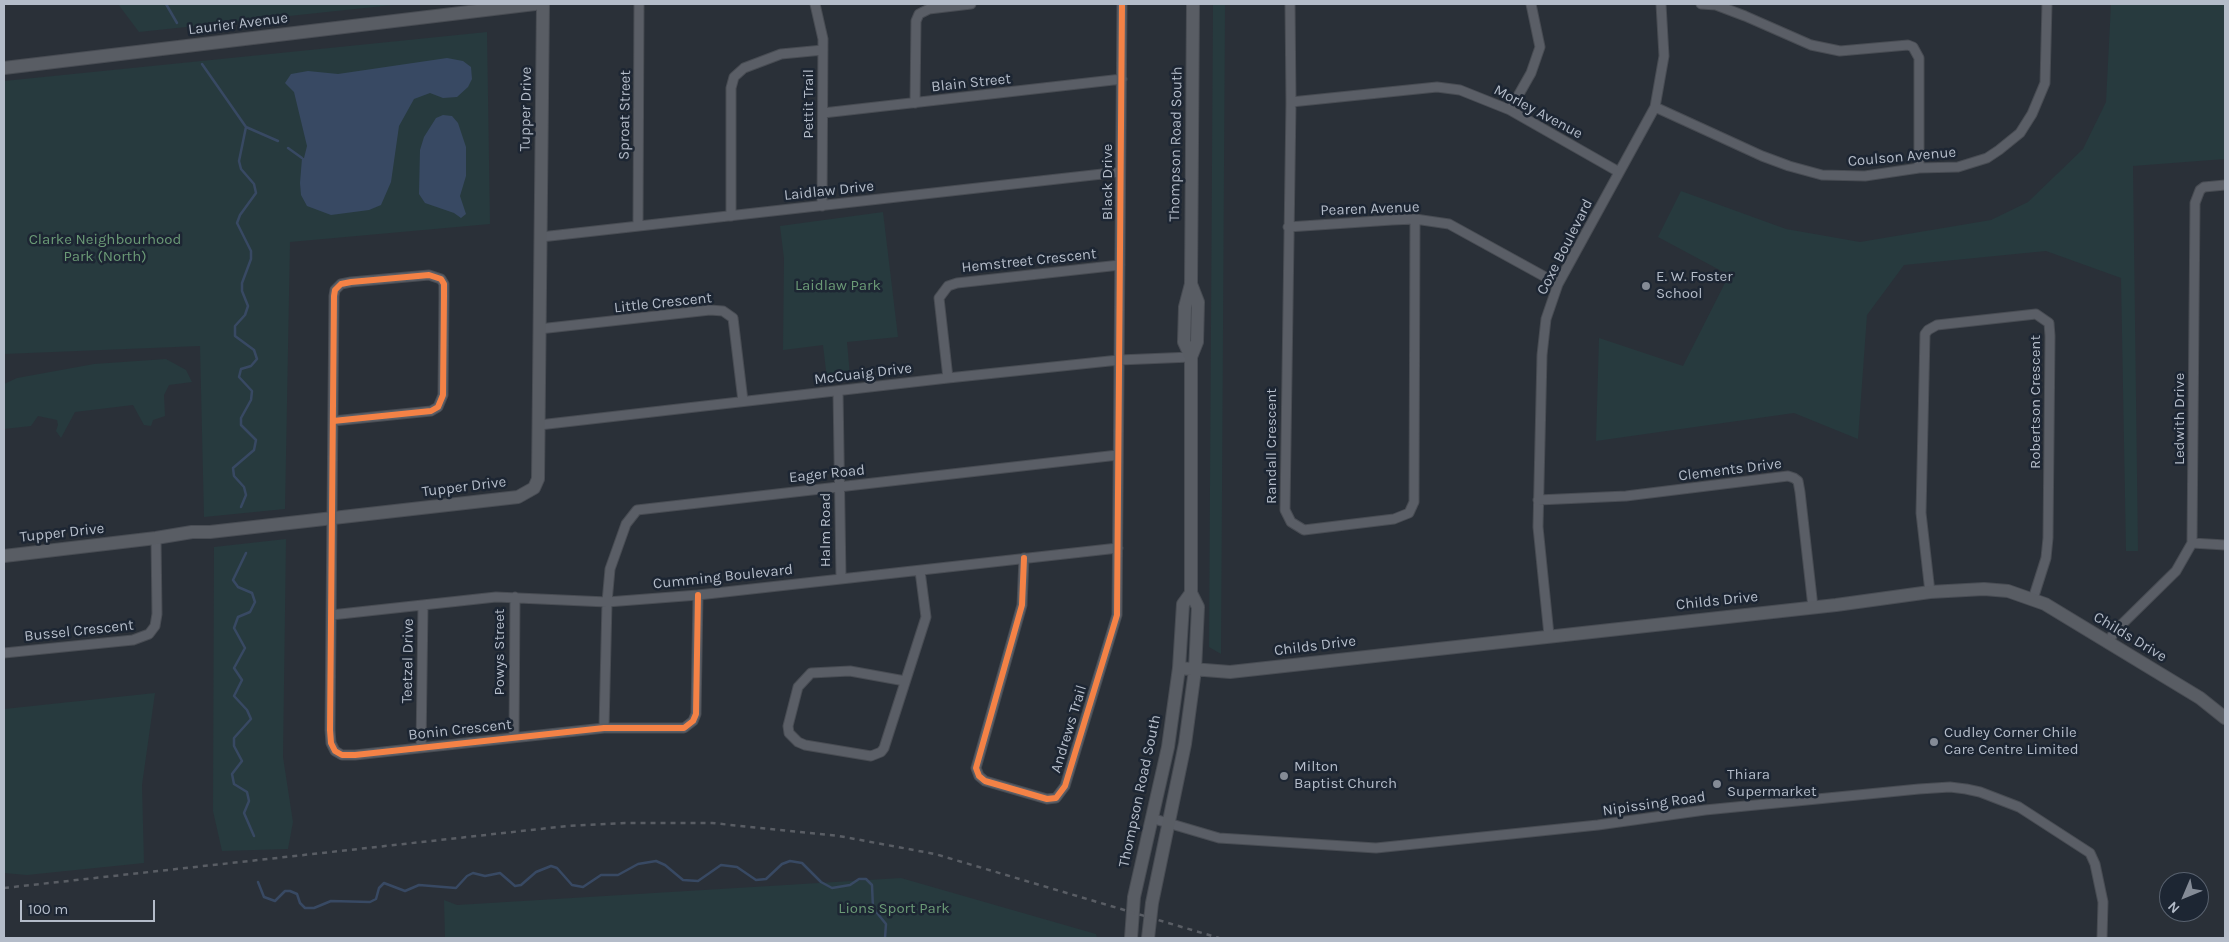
<!DOCTYPE html>
<html>
<head>
<meta charset="utf-8">
<style>
  body { margin:0 }
  #map { position:relative; width:2229px; height:942px; overflow:hidden; background:#2a3038; font-family:Karla,sans-serif }
  canvas { display:block }
  .frame { position:absolute; inset:0; border:5px solid #b4bcc9; pointer-events:none }
  .north { position:absolute; left:2159px; top:872px; width:50px; height:50px; box-sizing:border-box; background:#1d2633; border:1px solid #59626f; border-radius:50%; rotate:225deg; font-size:14px; font-weight:700; line-height:20px; text-align:center; color:#b4bcc9 }
  .north::after { content:''; display:block; margin:auto; width:18px; height:22px; background:#848b96; clip-path:polygon(50% 0,100% 100%,50% 72%,0 100%) }
  .scale { position:absolute; left:20px; top:900px; width:135px; height:22px; box-sizing:border-box; border:2px solid #b4bcc9; border-top:0; padding-left:6px; font-size:15px; line-height:18px; white-space:nowrap; color:#b4bcc9; -webkit-text-stroke:4px #1d2633; paint-order:stroke }
</style>
</head>
<body>
<div id="map">
<canvas width="2229" height="942"></canvas>
<div class="frame"></div>
<div class="north">N</div>
<div class="scale">100 m</div>
</div>
<script>
const ctx = document.querySelector('canvas').getContext('2d');
ctx.lineJoin = 'round';
function fillPath(path, color) { ctx.fillStyle = color; ctx.fill(path, 'evenodd'); }
const toPath = rows => new Path2D(rows.map(r => 'M' + r).join(''));
function strokePath(path, color, width, dash) { ctx.strokeStyle = color; ctx.lineWidth = width; ctx.lineCap = dash ? 'butt' : 'round'; ctx.setLineDash(dash || []); ctx.stroke(path); }
function write(font, color, halo, rows, align = 'center') {
  ctx.font = font + ' Karla,sans-serif'; ctx.lineWidth = 5; ctx.setLineDash([]); ctx.textBaseline = 'middle'; ctx.strokeStyle = halo; ctx.fillStyle = color; for (const [text, x, y, turn = 0] of rows) {
    ctx.save(); ctx.translate(x, y); ctx.rotate((+turn || 0) * Math.PI / 180); ctx.textAlign = isNaN(turn) ? turn : align; if (halo) ctx.strokeText(text, 0, 0); ctx.fillText(text, 0, 0); ctx.restore();
  }
}
const green = toPath([
  [118,4,402,4,139,32],
  [1213,4,1225,4,1221,654,1209,647],
  [2111,4,2225,4,2225,159,2133,166,2138,551,2126,551,2121,278,2046,251,1904,265,1867,315,1858,439,1794,413,1596,441,1599,338,1683,366,1729,275,1658,237,1681,191,1786,229,1860,242,1991,220,2028,202,2083,149,2106,102],
  [487,32,490,224,290,242,285,509,204,517,200,346,4,354,4,81],
  [883,212,898,337,847,342,850,376,827,379,823,345,783,350,784,258,780,226],
  [166,359,186,370,192,382,169,385,164,395,165,416,153,420,151,426,144,425,133,405,75,412,61,438,56,431,58,425,57,420,38,416,31,426,4,429,4,384,17,378,94,364],
  [286,539,283,757,293,822,288,849,222,851,213,811,214,547],
  [155,693,142,785,144,863,27,875,4,873,4,709],
  [901,878,1096,934,1097,938,445,938,444,900,457,905]
]);
const water = toPath([
  [447,58,463,61,471,67,472,79,468,87,457,97,443,98,430,93,414,99,399,126,391,182,381,205,369,210,331,215,307,206,301,195,300,183,302,158,304,158,307,146,294,92,285,83,291,74,308,71,338,74],
  [443,115,452,116,458,123,466,147,466,176,460,196,466,214,461,218,454,213,425,203,419,194,420,150,424,137,436,118]
]);
const stream = toPath([
  [166,4,177,23],
  [202,64,246,127,278,141],
  [288,148,302,158],
  [241,507,246,495,244,487,234,476,233,468,254,450,256,440,241,425,241,418,251,400,252,391,239,377,241,369,251,366,257,359,254,350,235,336,235,326,245,315,248,306,242,291,242,283,251,259,251,251,237,223,240,215,256,193,254,184,241,169,239,161,246,127],
  [246,553,233,580,238,587,252,593,255,602,250,612,238,617,234,628,245,648,234,668,242,680,234,696,247,710,251,719,234,738,234,746,242,761,232,774,234,784,247,792,249,801,244,813,254,836],
  [258,882,264,897,275,901,285,891,290,891,297,894,300,903,305,908,314,908,331,901,370,902,376,899,379,888,384,883,405,891,419,885,456,888,467,876,473,873,485,876,500,873,515,886,521,885,536,872,551,866,557,868,572,885,583,887,601,875,618,875,638,864,656,861,665,865,683,880,698,881,721,865,737,867,756,880,766,879,782,864,790,861,802,863,821,882,832,888,850,885,859,879,866,879,872,885,873,908,886,924,885,938]
]);
const street = toPath([
  [815,4,823,39,822,206],
  [1290,4,1291,102,1285,510,1291,522,1304,530,1394,519,1409,513,1414,502,1415,219],
  [1701,4,1716,5,1745,16,1811,45,1840,51,1908,45,1913,47,1919,58,1919,168],
  [1291,102,1437,87,1460,90,1510,110,1619,172],
  [915,103,916,21,919,14,929,9,971,4],
  [1655,107,1762,156,1789,166,1822,175,1865,176,1919,168,1958,167,1987,158,1999,150,2020,133,2032,114,2045,83,2047,4],
  [1510,110,1531,73,1540,47,1531,4],
  [823,113,1122,79],
  [731,216,731,88,734,77,744,68,781,54,823,50],
  [638,226,639,4],
  [1288,227,1392,220,1415,219,1449,224,1558,284],
  [541,237,1120,172],
  [539,329,710,310,723,311,733,318,743,401],
  [948,378,939,298,948,286,957,283,1120,265],
  [838,391,841,578],
  [333,421,431,411,438,407,443,395,444,296,444,284,441,279,429,275,351,282,341,284,335,290,334,296,330,730,331,743,335,751,342,755,355,755,604,728,684,728,693,721,696,714,698,595],
  [539,425,948,378,1119,360,1191,357],
  [1538,500,1626,496,1788,476,1794,478,1798,481,1800,492,1813,607],
  [2192,543,2225,545],
  [1024,558,1022,605,976,768,979,776,985,781,1047,799,1056,798,1065,786,1117,615,1122,4],
  [1930,592,1921,513,1925,334,1928,330,1937,325,2036,314,2049,323,2050,336,2048,538,2046,558,2033,599],
  [331,615,496,597,607,602,698,595,1118,548],
  [1549,635,1538,527,1542,355,1546,319,1558,284,1655,107,1664,56,1661,4],
  [2107,643,2116,630,2176,571,2192,543,2195,203,2200,190,2204,187,2225,185],
  [4,653,133,640,149,634,155,626,157,614,156,538],
  [905,681,850,671,811,673,798,687,788,726,789,733,798,742,805,745,871,756,881,752,884,748,926,617,920,571],
  [604,728,607,602,610,569,626,524,637,510,1118,455],
  [514,737,515,597],
  [421,747,423,605],
  [1151,818,1219,838,1376,848,1598,825,1705,810,1919,789,1950,787,1966,789,1980,792,2019,807,2090,853,2095,864,2103,902,2102,938]
]);
const secondary = toPath([
  [4,68,535,4],
  [1191,357,1184,342,1185,307,1191,284,1193,4],
  [4,556,156,538,192,532,210,532,518,497,534,488,538,479,543,4],
  [1179,668,1230,672,1836,605,1930,592,1984,589,2008,591,2045,604,2200,698,2225,718],
  [1131,938,1134,897,1168,747,1179,668,1183,604,1191,593],
  [1148,938,1152,903,1185,744,1195,670,1198,607,1191,593,1191,357,1197,342,1198,302,1191,284]
]);
const rail = toPath([
  [4,888,567,826,625,823,712,823,839,836,935,854,1219,938]
]);
const cycleway = toPath([
  [333,421,431,411,438,407,443,395,444,296,444,284,441,279,429,275,351,282,341,284,335,290,334,296,330,730,331,743,335,751,342,755,355,755,604,728,684,728,693,721,696,714,698,595],
  [1024,558,1022,605,976,768,979,776,985,781,1047,799,1056,798,1065,786,1117,615,1122,4]
]);
const markers = [
  [1646,286,5,"#848b96"],
  [1934,742,5,"#848b96"],
  [1284,776,5,"#848b96"],
  [1717,784,5,"#848b96"]
];
const streetNames = [
  ["Laurier Avenue",238,24,-7],
  ["Blain Street",971,83,-6],
  ["Pettit Trail",809,104,-90],
  ["Tupper Drive",526,109,-89],
  ["Morley Avenue",1538,112,28],
  ["Sproat Street",625,115,-89],
  ["Thompson Road South",1176,144,-89],
  ["Coulson Avenue",1902,157,-5],
  ["Black Drive",1108,182,-90],
  ["Laidlaw Drive",829,191,-6],
  ["Pearen Avenue",1370,209,-2],
  ["Coxe Boulevard",1565,247,-63],
  ["Hemstreet Crescent",1029,261,-6],
  ["Little Crescent",663,303,-6],
  ["McCuaig Drive",863,374,-7],
  ["Robertson Crescent",2036,402,-90],
  ["Ledwith Drive",2180,419,-90],
  ["Randall Crescent",1272,446,-90],
  ["Clements Drive",1730,470,-7],
  ["Eager Road",827,474,-6],
  ["Tupper Drive",464,487,-7],
  ["Halm Road",826,530,-90],
  ["Tupper Drive",62,533,-6],
  ["Cumming Boulevard",723,577,-6],
  ["Childs Drive",1717,601,-6],
  ["Bussel Crescent",79,631,-6],
  ["Childs Drive",2130,637,31],
  ["Childs Drive",1315,646,-7],
  ["Powys Street",500,652,-90],
  ["Teetzel Drive",408,661,-89],
  ["Andrews Trail",1069,729,-73],
  ["Bonin Crescent",460,730,-6],
  ["Thompson Road South",1140,791,-78],
  ["Nipissing Road",1654,804,-8]
];
const parkNames = [
  ["Clarke Neighbourhood",105,240],
  ["Park (North)",105,257],
  ["Laidlaw Park",838,286],
  ["Lions Sport Park",894,909]
];
const poiNames = [
  ["E. W. Foster",1656,277],
  ["School",1656,294],
  ["Cudley Corner Chile",1944,733],
  ["Care Centre Limited",1944,750],
  ["Milton",1294,767],
  ["Baptist Church",1294,784],
  ["Thiara",1727,775],
  ["Supermarket",1727,792]
];
fillPath(green, '#273a3e');
fillPath(water, '#384963');
strokePath(stream, '#384963', 2.5);
strokePath(street, '#484c53', 11);
strokePath(secondary, '#484c53', 14);
strokePath(street, '#5a5e66', 9);
strokePath(secondary, '#595d64', 12);
strokePath(rail, '#595d64', 2.5, [5, 5]);
strokePath(cycleway, '#f48246', 6);
for (const [x, y, r, color] of markers) { const dot = new Path2D(); dot.arc(x, y, r, 0, 2 * Math.PI); ctx.fillStyle = color; ctx.fill(dot); strokePath(dot, '#1d2633', 2); }
write('15px', '#b4bcc9', '#1d2633', streetNames);
write('15px', '#6b9a76', '#1d2633', parkNames);
write('15px', '#b4bcc9', '#1d2633', poiNames, 'left');
</script>
</body>
</html>
